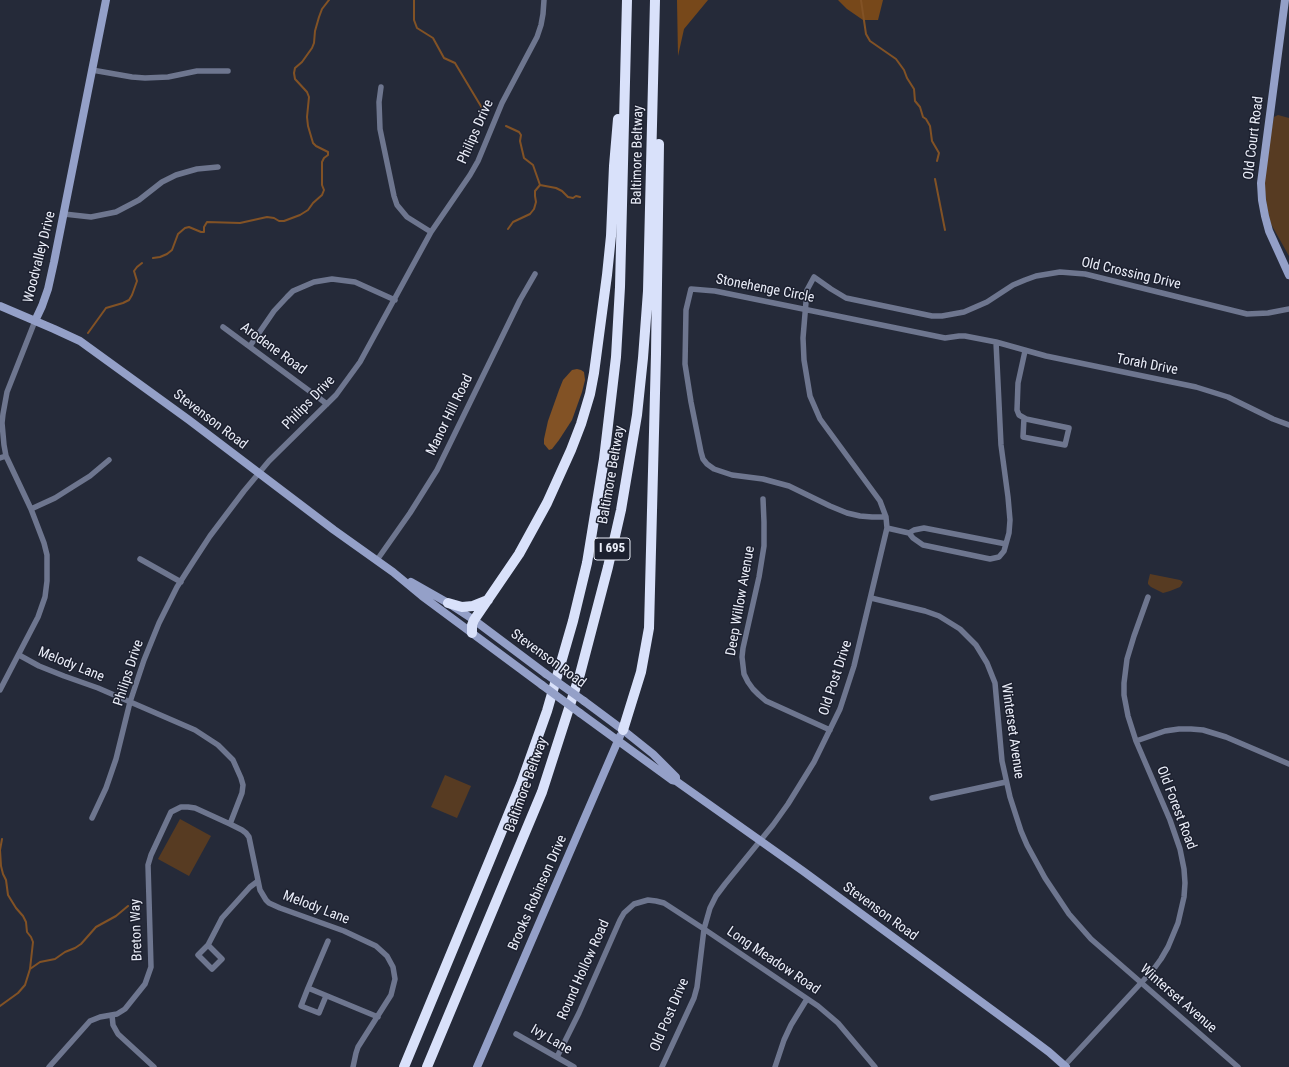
<!DOCTYPE html>
<html>
<head>
<meta charset="utf-8">
<style>
  body { margin:0 }
  canvas { display:block; background:#252a39 }
</style>
</head>
<body>
<canvas width="1289" height="1067"></canvas>
<script>
const ctx = document.querySelector('canvas').getContext('2d');
ctx.lineJoin = 'round';
function fillPath(path, color) { ctx.fillStyle = color; ctx.fill(path, 'evenodd'); }
const toPath = rows => new Path2D(rows.map(r => 'M' + r).join(''));
function strokePath(path, color, width, dash) { ctx.strokeStyle = color; ctx.lineWidth = width; ctx.lineCap = dash ? 'butt' : 'round'; ctx.setLineDash(dash || []); ctx.stroke(path); }
function write(font, color, halo, rows, align = 'center') {
  ctx.font = font + ' "Roboto Condensed",sans-serif'; ctx.lineWidth = 3; ctx.setLineDash([]); ctx.textBaseline = 'middle'; ctx.strokeStyle = halo; ctx.fillStyle = color; for (const [text, x, y, turn = 0] of rows) {
    ctx.save(); ctx.translate(x, y); ctx.rotate((+turn || 0) * Math.PI / 180); ctx.textAlign = isNaN(turn) ? turn : align; if (halo) ctx.strokeText(text, 0, 0); ctx.fillText(text, 0, 0); ctx.restore();
  }
}
const green = toPath([
  [1278,115,1289,118,1289,256,1271,224,1267,207,1265,192,1265,172,1272,127,1274,117],
  [1150,574,1180,580,1183,582,1180,587,1170,591,1163,593,1151,587,1148,584,1148,582],
  [445,775,471,786,457,818,431,807],
  [180,819,211,836,189,876,158,859]
]);
const forest = toPath([
  [677,0,708,0,684,29,678,56],
  [838,0,883,0,878,20,863,20,847,9]
]);
const water = toPath([
  [577,369,581,370,584,372,585,380,582,392,572,420,559,440,552,449,549,450,544,444,544,439,548,421,559,390,563,380,572,370]
]);
const stream = toPath([
  [414,0,414,20,417,28,433,38,444,58,455,63,485,113],
  [861,0,866,34,870,41,896,59,904,70,907,78,914,89,915,101,920,107,923,117,926,119,930,126,932,141,939,153,937,161],
  [506,126,519,132,521,135,520,141,524,158,533,165,540,185],
  [935,179,945,230],
  [540,185,556,188,562,191,568,197,573,198,576,196,580,197],
  [508,229,513,222,530,214,534,209,536,202,535,196,535,191,540,185],
  [153,258,160,257,167,254,172,250,178,234,185,228,189,227,201,232,204,232,204,227,207,222,240,223,267,217,274,218,279,221,284,221,300,215,308,210,313,203,322,195,324,190,322,185,322,162,324,158,328,155,328,152,316,146,313,143,308,126,307,117,309,97,307,92,295,79,294,73,295,68,302,62,312,48,314,43,315,31,319,17,322,9,329,0],
  [88,333,106,308,123,303,129,300,132,295,137,281,134,271,137,267,142,263],
  [30,969,40,962,55,959,65,952,75,948,81,944,96,927,116,916,128,906],
  [0,1006,18,993,25,985,30,969,33,942,31,937,27,932,26,922,23,916,16,908,8,895,6,880,3,874,1,866,0,850,2,839]
]);
const street = toPath([
  [92,70,132,77,145,78,168,77,197,71,228,71],
  [381,87,379,102,380,129,394,196,397,205,407,217,431,232],
  [64,214,91,217,116,212,139,200,162,182,176,175,197,169,218,167],
  [223,327,327,404],
  [250,346,274,311,287,297,293,291,314,282,332,279,355,282,395,300],
  [1024,418,1023,437,1065,445,1069,428,1026,419,1019,415,1017,410,1018,383,1025,351],
  [0,458,6,456],
  [763,499,764,522,764,546,759,577,743,648,742,657,744,674,748,682,753,689,759,695,766,701,830,730],
  [31,509,55,498,74,486,90,476,109,460],
  [886,517,872,517,860,516,847,513,830,506,789,486,763,479,732,475,714,469,707,464,703,459,701,452,691,402,685,364,686,310,691,289,715,291,945,338,959,336,965,336,996,342,1046,356,1196,387,1228,397,1273,419,1289,425],
  [887,528,909,533,913,538,923,545,990,559,999,557,1004,551,1009,533,1010,520,1008,497,1001,445,996,342],
  [909,533,914,530,924,528,1006,544],
  [140,559,181,582],
  [377,560,410,513,437,470,520,300,535,274],
  [871,598,925,611,939,616,960,629,976,645,987,663,995,683,1002,761,1010,797,1021,831,1027,845,1045,878,1069,914,1091,939,1238,1067],
  [19,655,39,666,64,676,98,688,195,730,218,745,233,760,241,778,243,785,242,793,230,824,242,830,246,833,249,837,260,890,266,900,269,903,280,908,344,931,376,946,387,956,393,967,395,979,391,995,358,1047,356,1053,353,1067],
  [0,690,38,617,45,597,47,581,47,555,44,543,31,509,6,456,4,445,2,423,3,414,7,392,35,321],
  [1136,741,1165,731,1179,729,1191,729,1203,730,1226,737,1289,764],
  [932,798,1006,782],
  [92,818,106,788,116,759,130,702,144,660,159,623,177,587,193,562,210,536,244,491,269,461,336,395,360,362,431,232,470,175,478,161,502,103,537,37,541,25,543,14,544,0],
  [328,941,308,988,378,1017],
  [208,945,222,959,212,969,198,955,208,945,222,918,250,887,258,881],
  [308,988,301,1006,319,1013,326,996],
  [112,1015,113,1025,118,1034,154,1067],
  [516,1034,574,1067],
  [557,1057,579,1013,620,920,624,913,634,904,648,900,656,901,664,903,704,929,818,1006,838,1023,875,1067],
  [1064,1066,1153,970,1161,959,1168,947,1178,923,1184,897,1185,883,1184,869,1180,849,1170,820,1136,741,1128,716,1124,695,1124,683,1127,659,1134,636,1148,597],
  [49,1067,90,1021,100,1017,117,1014,125,1009,145,984,151,967,148,865,151,855,171,812,181,807,188,807,195,808,230,824],
  [662,1067,694,998,697,987,704,929,710,908,716,896,725,884,773,825,788,804,814,762,840,709,854,666,887,528,886,517,880,501,820,419,810,396,804,360,803,338,807,290,814,277,831,289,846,298,932,316,942,316,964,312,987,302,1013,285,1025,280,1036,276,1060,272,1085,274,1247,314,1268,313,1289,309],
  [775,1067,784,1040,791,1025,807,999]
]);
const secondary = toPath([
  [1285,0,1261,183,1262,200,1265,216,1269,231,1289,275],
  [0,306,54,329,80,341,189,420,334,530,393,572,422,596,542,685],
  [35,321,42,306,48,289,54,262,106,0],
  [411,582,448,603,474,620,546,674],
  [584,701,623,730,653,754,676,777,676,781],
  [580,713,672,780,676,781,803,871,1025,1034,1049,1052,1066,1067],
  [477,1067,620,736]
]);
const highway = toPath([
  [448,603,462,607,473,606,488,600],
  [472,633,472,625,474,620,519,554,547,503,571,450,581,424,590,394,594,373,607,275,611,236,614,166,618,119],
  [623,730,641,672,649,628,656,354,659,144],
  [404,1067,489,862,521,784,547,711,573,621,587,563,604,459,616,357,620,287,627,0],
  [427,1067,542,792,580,674,608,567,621,510,637,415,643,358,648,291,655,0]
]);
const secondaryBridge = toPath([
  [546,674,584,701],
  [542,685,580,713]
]);
const shields = [
  [612,549,36]
];
const shieldNames = [
  ["I 695",612,549]
];
const streetNames = [
  ["Philips Drive",476,132,-66],
  ["Old Court Road",1254,138,-83],
  ["Baltimore Beltway",638,155,-89],
  ["Woodvalley Drive",40,257,-76],
  ["Old Crossing Drive",1131,274,13],
  ["Stonehenge Circle",765,289,11],
  ["Arodene Road",273,349,36],
  ["Torah Drive",1147,365,11],
  ["Philips Drive",309,403,-46],
  ["Manor Hill Road",450,415,-64],
  ["Stevenson Road",210,420,37],
  ["Baltimore Beltway",612,475,-80],
  ["Deep Willow Avenue",741,601,-80],
  ["Stevenson Road",548,659,36],
  ["Melody Lane",71,665,22],
  ["Philips Drive",129,673,-72],
  ["Old Post Drive",836,678,-72],
  ["Winterset Avenue",1012,731,82],
  ["Baltimore Beltway",527,785,-70],
  ["Old Forest Road",1176,808,69],
  ["Brooks Robinson Drive",538,893,-66],
  ["Melody Lane",316,908,21],
  ["Stevenson Road",880,912,36],
  ["Breton Way",137,930,-92],
  ["Long Meadow Road",773,961,34],
  ["Round Hollow Road",584,970,-66],
  ["Winterset Avenue",1178,999,41],
  ["Old Post Drive",670,1015,-67],
  ["Ivy Lane",551,1040,30]
];
fillPath(green, '#573b22');
fillPath(forest, '#77481a');
fillPath(water, '#825225');
strokePath(stream, '#825225', 2);
strokePath(street, '#6e768f', 5.5);
strokePath(secondary, '#94a0c8', 8);
strokePath(highway, '#d9e1fa', 10);
strokePath(secondaryBridge, '#94a0c8', 8);
for (const [x, y, w] of shields) { const box = new Path2D(); box.roundRect(x - w / 2, y - 11, w, 22, 3); ctx.fillStyle = '#1c202f'; ctx.fill(box); strokePath(box, '#eaedf8', 1); }
write('bold 13px', '#eaedf8', null, shieldNames);
write('14px', '#eaedf8', '#1c202f', streetNames);
</script>
</body>
</html>
